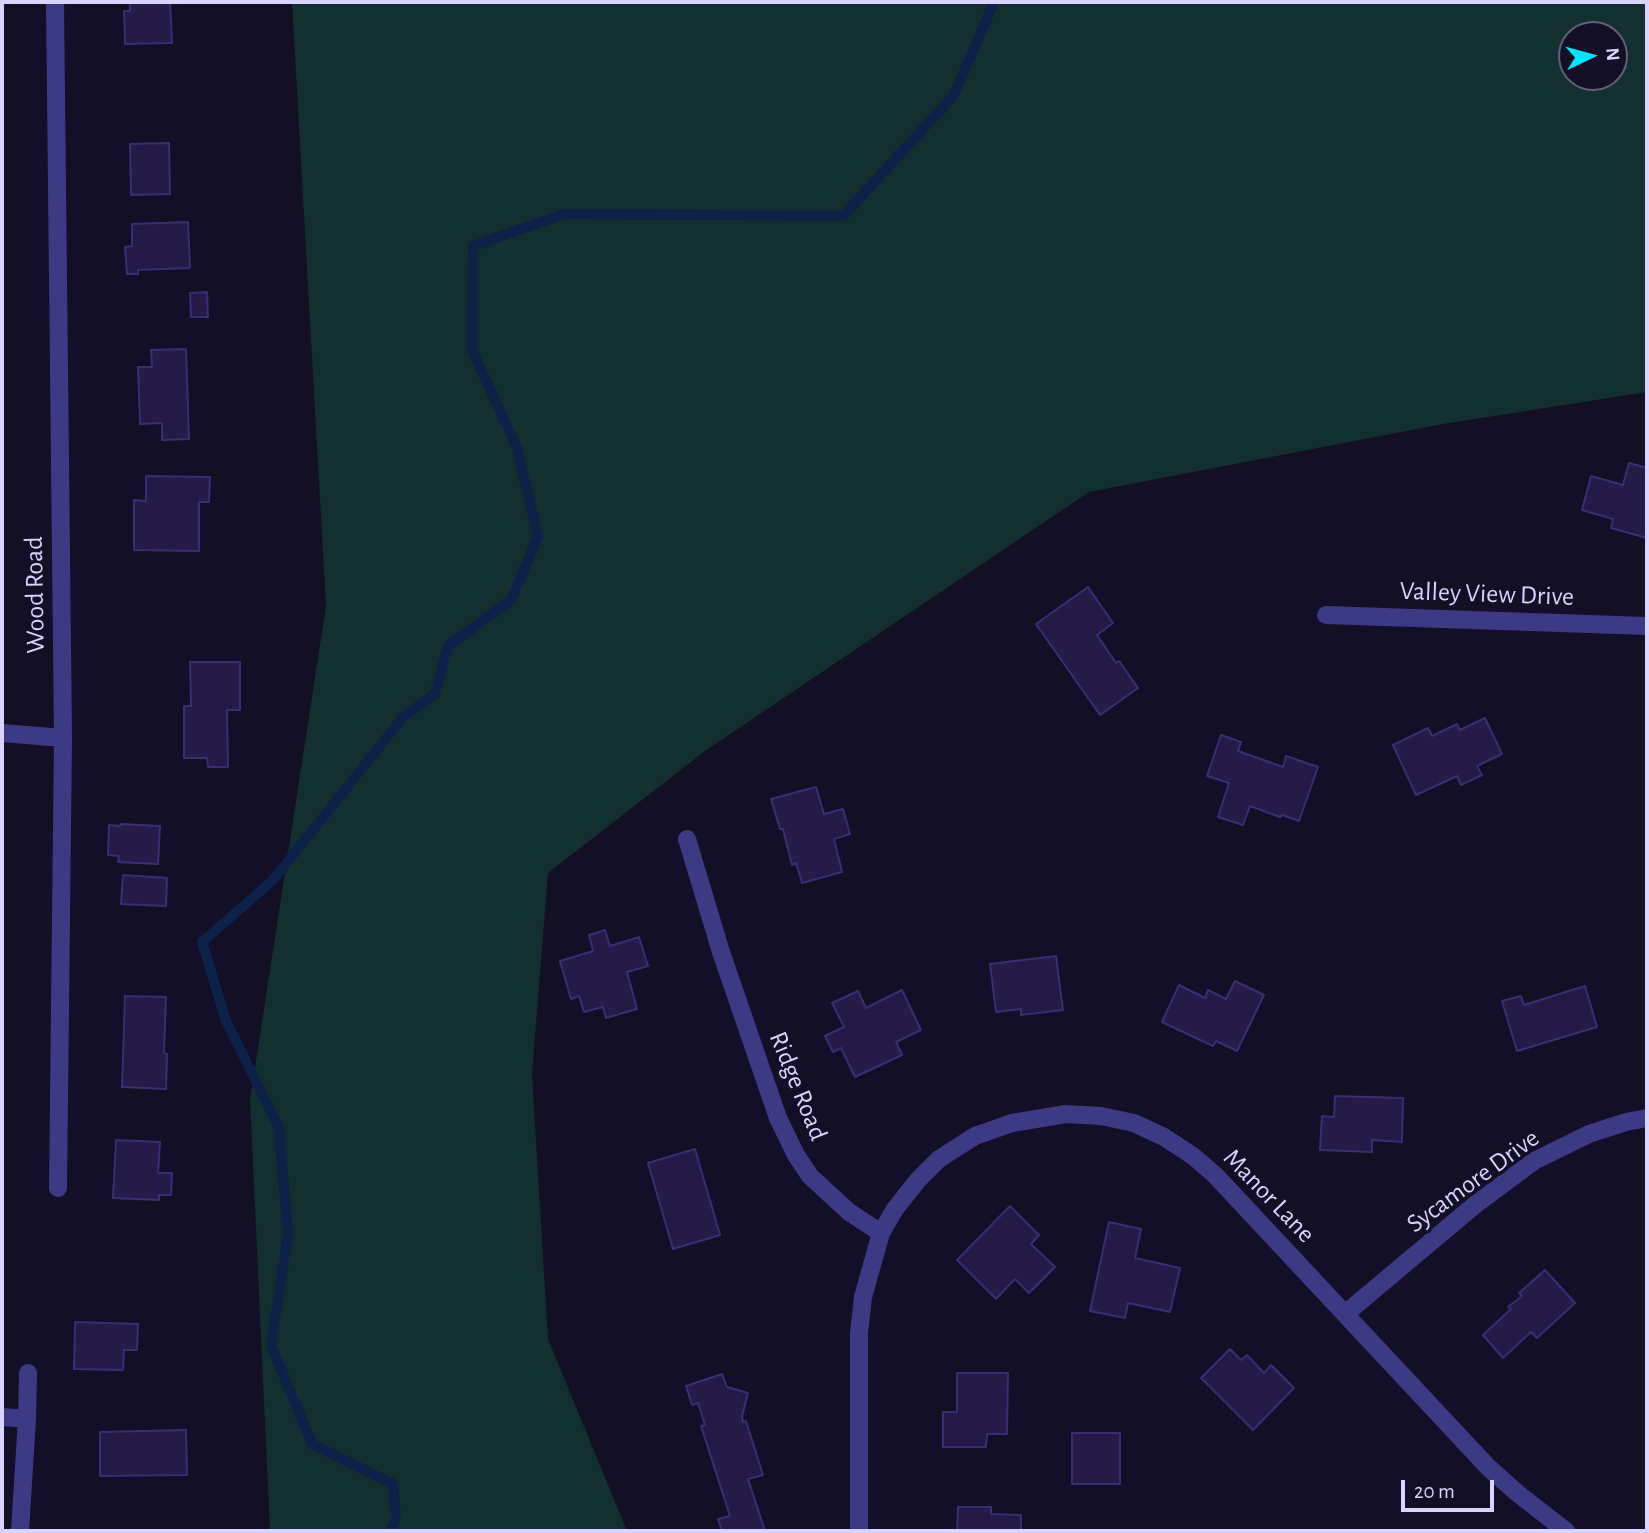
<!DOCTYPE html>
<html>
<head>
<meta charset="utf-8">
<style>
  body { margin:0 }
  #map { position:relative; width:1649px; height:1533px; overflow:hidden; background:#130f26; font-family:"Alegreya Sans",sans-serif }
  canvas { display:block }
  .frame { position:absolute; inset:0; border:4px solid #d9d4ff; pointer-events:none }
  .north { position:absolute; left:1558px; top:21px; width:70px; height:70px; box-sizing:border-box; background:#130f26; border:2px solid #625e7d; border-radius:50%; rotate:85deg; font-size:19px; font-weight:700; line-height:28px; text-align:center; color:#d9d4ff }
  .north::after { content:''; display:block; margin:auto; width:24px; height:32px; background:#00e5ff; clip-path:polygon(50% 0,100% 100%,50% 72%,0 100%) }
  .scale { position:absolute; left:1401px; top:1480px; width:93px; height:32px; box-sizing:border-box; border:4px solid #d9d4ff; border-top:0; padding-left:9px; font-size:21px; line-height:24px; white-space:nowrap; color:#d9d4ff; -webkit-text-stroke:5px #130f26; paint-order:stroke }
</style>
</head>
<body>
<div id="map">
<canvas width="1649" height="1533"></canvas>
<div class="frame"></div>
<div class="north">N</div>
<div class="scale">20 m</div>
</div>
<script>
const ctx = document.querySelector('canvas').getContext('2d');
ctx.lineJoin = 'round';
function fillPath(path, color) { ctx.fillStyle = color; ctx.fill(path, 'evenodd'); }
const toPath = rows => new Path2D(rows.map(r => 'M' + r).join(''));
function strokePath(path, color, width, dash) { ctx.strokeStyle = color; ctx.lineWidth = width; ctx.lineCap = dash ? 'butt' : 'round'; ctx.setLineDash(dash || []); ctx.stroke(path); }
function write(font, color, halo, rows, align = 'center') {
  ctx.font = font + ' "Alegreya Sans",sans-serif'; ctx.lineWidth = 7; ctx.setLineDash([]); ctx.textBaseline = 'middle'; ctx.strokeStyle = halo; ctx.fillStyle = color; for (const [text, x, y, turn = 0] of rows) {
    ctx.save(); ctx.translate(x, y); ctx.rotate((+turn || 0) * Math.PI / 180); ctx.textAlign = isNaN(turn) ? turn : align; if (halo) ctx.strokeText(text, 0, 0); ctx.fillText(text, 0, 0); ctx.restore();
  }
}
const green = toPath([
  [292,2,1647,2,1647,392,1443,424,1089,492,705,751,548,873,532,1074,548,1339,627,1531,270,1531,250,1100,326,606],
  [1572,35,1614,35,1614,77,1572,77]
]);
const stream = toPath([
  [391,1531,396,1517,393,1484,312,1444,271,1345,288,1235,279,1128,226,1021,202,942,273,880,403,717,435,694,448,646,511,600,538,537,517,448,472,350,473,246,564,214,843,216,954,95,994,2]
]);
const building = toPath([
  [130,2,170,2,172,43,125,44,124,11,130,11,130,2],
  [169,143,170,194,131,195,130,144,169,143],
  [188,222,190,268,138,270,138,274,127,274,125,247,132,246,132,224,188,222],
  [207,292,208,317,191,317,190,293,207,292],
  [186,349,189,439,162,440,162,423,140,424,138,367,152,367,151,350,186,349],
  [1629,463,1647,468,1647,538,1611,528,1613,519,1582,510,1591,476,1623,485,1629,463],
  [146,476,210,477,209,502,199,502,199,551,134,550,134,500,146,501,146,476],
  [1088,587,1113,623,1097,635,1116,663,1119,661,1138,688,1100,715,1036,624,1088,587],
  [2,625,3,625,3,662,2,662,2,625],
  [190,662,240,662,240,710,227,710,228,767,208,767,207,758,184,758,184,706,191,706,190,662],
  [1485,718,1502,754,1477,766,1482,775,1461,785,1457,776,1416,795,1393,745,1428,728,1432,736,1457,724,1460,730,1485,718],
  [1221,735,1241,742,1238,751,1283,767,1286,756,1318,767,1299,821,1282,815,1280,817,1250,806,1243,825,1218,817,1229,783,1207,776,1221,735],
  [816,787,824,814,843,809,850,834,834,839,842,872,802,883,796,863,792,865,783,829,780,829,771,799,816,787],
  [121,824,160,826,158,864,118,862,119,856,108,855,109,825,120,826,121,824],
  [123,875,167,878,166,906,121,904,123,875],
  [605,930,610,946,639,937,648,966,627,972,637,1009,606,1018,603,1007,584,1012,579,996,571,999,560,961,593,951,589,935,605,930],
  [1056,956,1063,1010,1021,1015,1021,1009,996,1012,990,964,1056,956],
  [1235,981,1264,995,1237,1051,1216,1041,1213,1046,1162,1022,1179,985,1205,998,1208,990,1226,999,1235,981],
  [1585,986,1597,1027,1517,1051,1502,1001,1521,996,1524,1005,1585,986],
  [902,990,921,1030,896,1042,902,1055,855,1077,841,1048,833,1052,825,1036,844,1027,832,1003,858,991,866,1008,902,990],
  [125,996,166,997,164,1053,167,1054,166,1089,122,1087,125,996],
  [1335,1096,1403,1098,1402,1142,1372,1140,1372,1152,1320,1150,1322,1116,1334,1117,1335,1096],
  [116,1140,160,1142,158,1173,172,1173,171,1195,159,1195,159,1200,113,1198,116,1140],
  [695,1149,720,1235,673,1249,648,1163,695,1149],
  [1010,1206,1039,1235,1031,1244,1055,1267,1029,1293,1015,1279,996,1299,957,1260,1010,1206],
  [1109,1222,1141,1229,1135,1258,1180,1268,1170,1312,1128,1303,1125,1318,1090,1311,1109,1222],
  [1545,1270,1575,1303,1537,1338,1531,1332,1503,1358,1483,1335,1511,1309,1508,1307,1522,1296,1519,1293,1545,1270],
  [75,1322,138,1324,137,1350,124,1350,123,1370,74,1369,75,1322],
  [1230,1349,1241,1360,1247,1355,1264,1373,1271,1365,1294,1388,1253,1430,1201,1378,1230,1349],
  [957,1373,1008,1373,1007,1434,987,1434,986,1447,943,1447,943,1412,957,1412,957,1373],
  [722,1374,727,1387,748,1393,742,1416,743,1422,746,1421,763,1475,748,1479,765,1531,722,1531,718,1519,730,1516,701,1426,705,1425,698,1403,692,1405,686,1386,722,1374],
  [186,1430,187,1475,100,1476,100,1432,186,1430],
  [1072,1433,1120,1433,1120,1484,1072,1484,1072,1433],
  [958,1507,991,1507,991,1514,1021,1515,1021,1531,957,1531,958,1507]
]);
const minor = toPath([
  [55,2,63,738,58,1188],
  [1326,615,1647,626],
  [2,733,63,738],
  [687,839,721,952,778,1118,796,1155,810,1176,849,1212,881,1233],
  [1345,1314,1476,1204,1534,1161,1589,1134,1626,1122,1647,1118],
  [2,1417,27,1419],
  [20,1531,27,1419,28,1373],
  [859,1531,859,1333,863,1297,881,1233,895,1209,918,1180,939,1159,975,1136,1012,1123,1066,1114,1101,1116,1134,1123,1164,1137,1193,1156,1215,1175,1488,1467,1516,1492,1566,1531]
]);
const streetNames = [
  ["Valley View Drive",1487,594,2],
  ["Wood Road",35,595,-91],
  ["Ridge Road",798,1086,68],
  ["Sycamore Drive",1473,1181,-36],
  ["Manor Lane",1269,1196,46]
];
fillPath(green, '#12302f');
strokePath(stream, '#0c2248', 10);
fillPath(building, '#241b47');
strokePath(building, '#3b2d73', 2);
strokePath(minor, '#3d3a85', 18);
write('26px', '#d9d4ff', '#130f26', streetNames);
</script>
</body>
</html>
